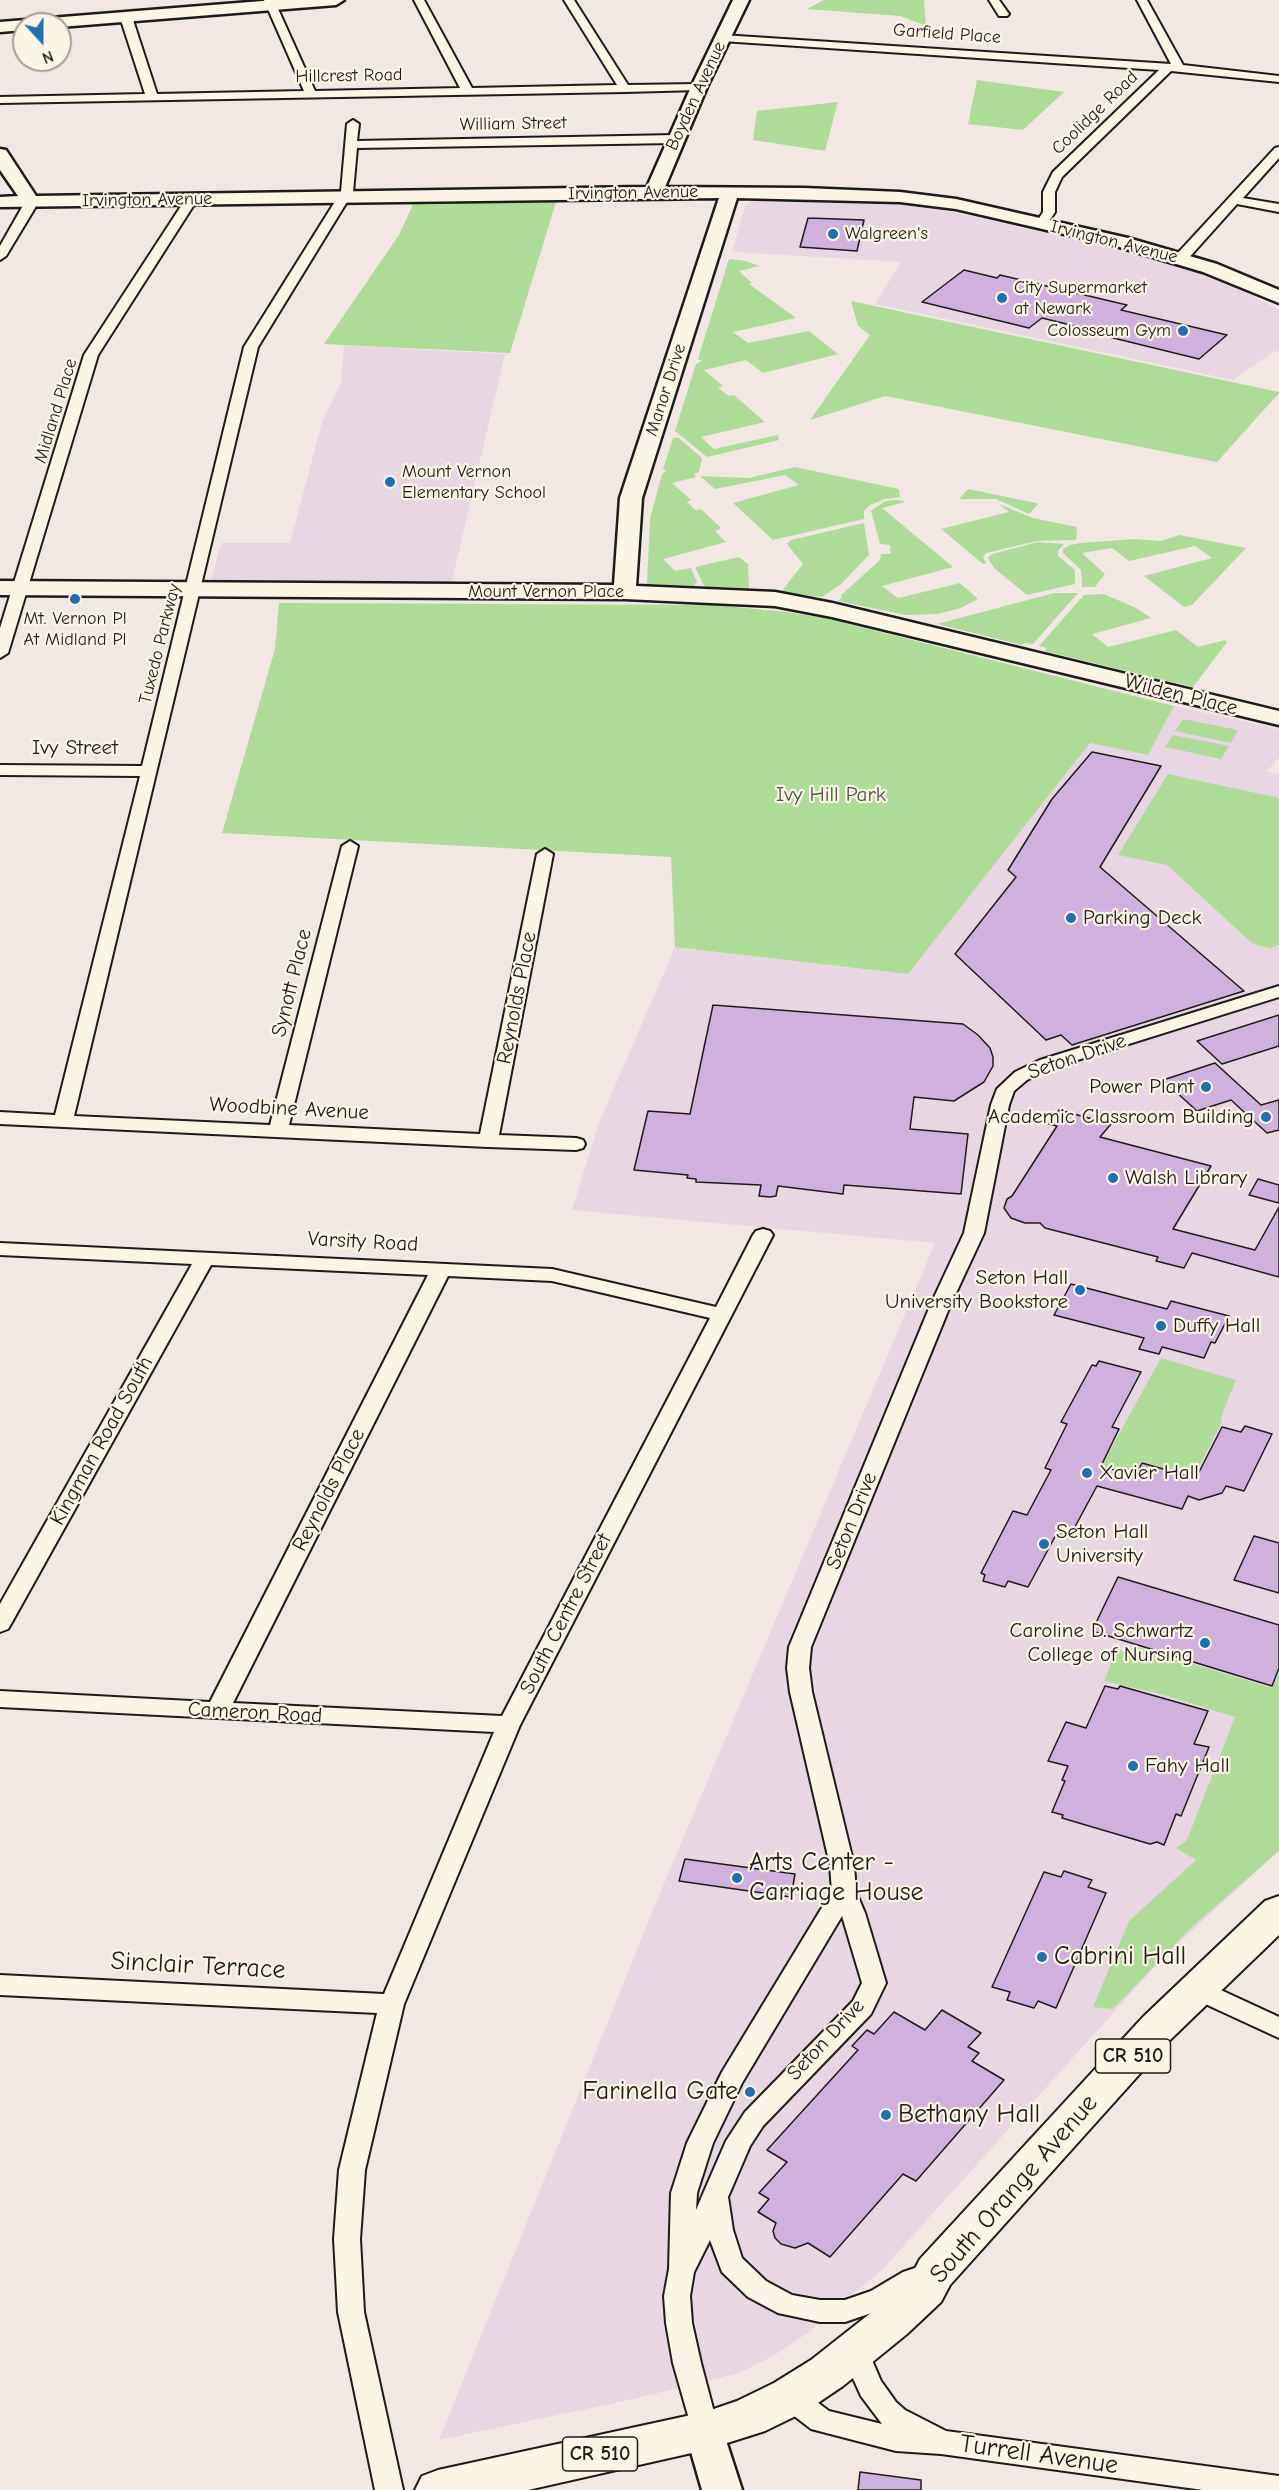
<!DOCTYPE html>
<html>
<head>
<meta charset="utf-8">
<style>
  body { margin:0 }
  #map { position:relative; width:1279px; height:2490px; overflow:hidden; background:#f3e7e4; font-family:"Comic Neue",sans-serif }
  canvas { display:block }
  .north { position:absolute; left:12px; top:12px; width:60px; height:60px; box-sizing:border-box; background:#fcf5e5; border:2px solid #a29e95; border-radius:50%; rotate:159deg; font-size:16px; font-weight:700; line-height:24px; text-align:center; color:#1c1c1c }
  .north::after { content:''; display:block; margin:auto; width:21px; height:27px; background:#1f6fb2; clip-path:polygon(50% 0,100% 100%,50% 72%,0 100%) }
</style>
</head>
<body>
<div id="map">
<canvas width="1279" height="2490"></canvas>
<div class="north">N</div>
</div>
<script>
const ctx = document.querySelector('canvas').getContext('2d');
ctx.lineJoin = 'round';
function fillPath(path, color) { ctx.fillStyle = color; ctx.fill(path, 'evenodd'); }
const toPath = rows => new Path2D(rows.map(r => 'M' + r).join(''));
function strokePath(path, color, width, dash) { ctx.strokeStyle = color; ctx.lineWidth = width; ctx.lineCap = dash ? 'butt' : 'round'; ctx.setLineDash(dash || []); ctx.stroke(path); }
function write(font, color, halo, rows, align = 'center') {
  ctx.font = font + ' "Comic Neue",sans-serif'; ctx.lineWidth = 4.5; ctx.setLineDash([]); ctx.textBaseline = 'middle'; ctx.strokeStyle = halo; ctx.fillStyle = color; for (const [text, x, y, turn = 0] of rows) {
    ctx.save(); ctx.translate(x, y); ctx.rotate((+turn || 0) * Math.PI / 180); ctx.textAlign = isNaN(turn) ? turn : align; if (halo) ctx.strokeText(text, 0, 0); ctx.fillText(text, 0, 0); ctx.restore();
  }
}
const built = toPath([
  [755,199,868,202,926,206,1147,256,1231,284,1279,310,1279,351,1273,352,1233,380,875,304,901,262,732,252,745,205],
  [344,345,505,354,451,585,210,583,221,543,290,543,322,422,341,383],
  [1174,706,1279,729,1279,758,1267,771,1279,774,1279,1850,1161,1960,882,2270,806,2334,773,2356,739,2373,629,2400,439,2440,655,1905,935,1243,572,1210,599,1123,675,947,908,973,1090,743,1148,755]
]);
const green = toPath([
  [824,0,924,0,926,26,900,16,807,9],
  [977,80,1064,92,1023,130,968,124],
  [838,102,825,151,753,140,757,111],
  [415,200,556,202,510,353,324,344,399,235],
  [729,259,746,261,759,266,739,271,752,283,749,284,796,318,733,332,748,343,809,331,838,354,763,373,746,360,704,370,723,386,718,388,729,396,734,395,765,422,701,437,714,449,778,435,779,440,707,457,675,431,696,364,702,361,698,359],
  [851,301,1279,392,1279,393,1217,462,885,396,810,420,870,335,858,326],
  [673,438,679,438,702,458,699,472,694,474,696,477,672,483,691,500,687,502,695,510,701,509,721,528,715,531,726,542,663,559,675,571,691,568,697,582,694,586,647,584,650,519,662,474,666,471,663,469],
  [795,467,899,489,900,497,885,499,870,505,864,511,864,519,773,540,733,503,799,485,785,475,715,489,700,476,749,478],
  [968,489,1036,503,1038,504,1029,514,996,499,959,499],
  [899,500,905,502,882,508,953,567,882,586,898,598,960,583,978,599,961,608,938,614,906,615,838,601,842,597,840,596,880,560,881,554,891,554,890,545,880,544,871,511,885,501],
  [999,504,1033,518,1077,527,1076,540,1037,541,986,553,983,557,986,563,983,564,941,529,1009,512],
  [864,523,869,555,841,584,822,597,781,592,803,564,787,544,791,540],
  [1180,535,1246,548,1192,605,1184,607,1144,576,1212,558,1195,546,1129,561,1112,548,1082,553,1105,574,1095,587,1082,587,1081,570,1063,553,1063,549,1070,545,1081,543,1134,539,1160,541],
  [1038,542,1064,544,1058,551,1058,556,1075,570,1075,584,1027,595,994,568,988,558,992,554],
  [739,557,748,564,749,588,706,587,703,584,695,567],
  [1054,593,1078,593,1033,644,1024,643,1022,645,937,624],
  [1104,594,1136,608,1151,618,1092,634,1108,647,1176,630,1198,647,1225,640,1227,642,1193,687,1044,651,1047,648,1039,646,1084,595],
  [279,603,715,605,787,612,825,618,1174,706,1148,755,1090,743,908,974,675,947,671,857,222,833,275,649],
  [1183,719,1238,730,1231,743,1175,731],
  [1173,735,1229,746,1221,759,1165,747],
  [1168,774,1279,798,1279,945,1270,948,1253,944,1167,865,1118,855],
  [1161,1358,1236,1380,1222,1414,1221,1424,1194,1476,1141,1461,1134,1474,1102,1465],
  [1137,1647,1272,1688,1279,1673,1279,1851,1193,1926,1113,2009,1093,2007,1129,1921,1196,1860,1176,1848,1187,1840,1235,1717,1161,1694,1104,1681,1117,1649,1134,1655]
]);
const building = toPath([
  [808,218,864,220,857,251,800,247,808,218],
  [964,270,997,278,1000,275,1127,305,1121,310,1227,335,1199,359,1093,333,1095,331,1042,318,1029,328,922,302,964,270],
  [1092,752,1161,766,1100,867,1244,991,1072,1045,1061,1035,1046,1040,955,954,1016,877,1008,870,1052,799,1092,752],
  [713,1005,963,1024,978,1035,990,1048,993,1057,993,1066,984,1082,954,1101,914,1097,910,1129,968,1134,961,1194,844,1185,843,1194,778,1186,776,1196,770,1197,759,1196,761,1185,696,1182,696,1179,687,1178,688,1175,634,1170,648,1111,690,1114,713,1005],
  [1279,1015,1279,1046,1222,1064,1197,1041,1279,1015],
  [1215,1063,1261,1105,1279,1100,1279,1130,1267,1133,1231,1100,1197,1111,1163,1080,1215,1063],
  [1059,1110,1111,1124,1100,1137,1211,1166,1173,1229,1255,1250,1279,1207,1279,1277,1192,1253,1184,1268,1156,1261,1158,1257,1045,1228,1040,1223,1025,1223,1011,1218,1004,1208,1007,1199,1012,1196,1057,1126,1049,1124,1059,1110],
  [1258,1179,1279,1185,1279,1203,1249,1195,1258,1179],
  [1071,1284,1167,1309,1171,1301,1229,1316,1215,1343,1211,1342,1204,1358,1162,1347,1159,1354,1139,1349,1144,1338,1054,1315,1071,1284],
  [1099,1361,1141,1372,1112,1427,1119,1429,1101,1466,1135,1476,1142,1463,1196,1478,1222,1427,1241,1432,1245,1426,1272,1434,1244,1491,1226,1486,1222,1493,1199,1500,1188,1496,1182,1509,1097,1486,1070,1536,1057,1533,1028,1587,1008,1581,1005,1587,983,1581,985,1575,981,1573,1013,1511,1027,1515,1051,1470,1045,1468,1067,1424,1061,1422,1092,1365,1096,1366,1099,1361],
  [1254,1536,1279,1543,1279,1593,1234,1580,1254,1536],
  [1118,1577,1279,1625,1279,1668,1272,1686,1092,1631,1118,1577],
  [1105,1686,1118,1689,1120,1686,1208,1711,1194,1744,1209,1747,1181,1816,1176,1814,1164,1845,1157,1842,1150,1844,1062,1818,1063,1815,1052,1812,1065,1781,1062,1780,1068,1766,1048,1761,1066,1722,1086,1728,1105,1686],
  [685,1859,795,1874,791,1897,679,1881,685,1859],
  [1064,1871,1092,1880,1088,1887,1106,1893,1056,2008,1038,2001,1034,2008,1007,2000,1010,1992,992,1987,1044,1872,1061,1877,1064,1871],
  [942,2010,981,2033,968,2047,979,2053,972,2061,1004,2080,916,2181,903,2174,830,2257,808,2243,795,2248,781,2244,775,2238,773,2231,776,2223,758,2212,769,2199,759,2193,787,2162,767,2150,858,2050,852,2046,867,2030,874,2034,894,2012,925,2030,942,2010],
  [860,2472,921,2480,921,2490,858,2490,860,2472]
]);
const street = toPath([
  [264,0,274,0,315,91,460,88,414,0,424,0,472,88,617,85,564,0,574,0,628,85,699,84,705,87,699,90,625,92,0,103,0,97,145,94,120,17,126,14,132,17,157,94,304,91,264,0],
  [989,0,999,0,1009,14,1007,16,999,16,989,0],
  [1137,0,1147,0,1183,65,1279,76,1279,82,1171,71,1062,177,1055,192,1055,212,1046,226,1042,227,1036,223,1043,212,1043,192,1053,172,1159,70,722,41,716,38,722,35,1171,64,1137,0],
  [353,120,359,124,357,141,676,135,682,139,676,143,357,148,353,192,258,347,74,1116,270,1125,342,846,350,841,358,846,289,1125,480,1134,537,854,545,849,553,854,499,1135,576,1138,583,1140,585,1144,583,1148,576,1150,488,1147,0,1124,0,1112,55,1115,140,776,0,775,0,765,142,766,244,347,341,192,347,124,353,120],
  [1279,147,1279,158,1243,198,1279,204,1279,212,1237,204,1186,261,1176,261,1175,258,1176,255,1275,148,1279,147],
  [191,196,197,200,98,355,8,653,0,658,0,628,84,355,185,200,191,196],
  [31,198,37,202,35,208,6,256,0,260,0,246,25,202,31,198],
  [1279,986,1279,997,1052,1068,1027,1080,1014,1091,1009,1105,984,1233,950,1306,811,1647,809,1668,812,1692,854,1865,856,1892,865,1913,886,1983,871,2014,763,2126,750,2146,728,2197,733,2230,742,2258,766,2281,792,2295,820,2300,845,2300,871,2291,903,2272,921,2266,930,2269,934,2277,930,2285,889,2307,845,2322,820,2322,778,2313,748,2297,722,2272,710,2240,694,2272,690,2296,692,2323,701,2363,719,2431,715,2440,705,2443,695,2440,673,2363,666,2323,664,2296,669,2269,671,2193,687,2143,722,2072,832,1891,830,1865,790,1692,787,1668,789,1647,930,1306,964,1233,991,1105,997,1089,1015,1072,1040,1060,1279,986],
  [842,1916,862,1983,853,2001,745,2112,726,2141,696,2210,697,2193,713,2143,742,2083,842,1916],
  [763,1229,770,1231,773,1235,520,1725,404,2004,365,2170,360,2239,364,2312,403,2490,375,2490,338,2312,334,2239,339,2170,377,2013,0,1995,0,1975,384,1994,494,1732,0,1707,0,1691,210,1702,428,1275,211,1265,11,1624,8,1629,0,1632,0,1604,192,1264,0,1255,0,1243,552,1269,716,1307,753,1235,756,1231,763,1229],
  [448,1276,552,1281,710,1318,502,1716,233,1703,448,1276],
  [1197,1979,1279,2017,1279,2038,1188,1996,1185,1989,1188,1982,1197,1979],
  [855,2340,865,2344,881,2381,896,2402,905,2410,946,2431,1279,2476,1279,2490,1203,2490,941,2454,896,2451,811,2429,780,2405,776,2397,780,2389,790,2385,800,2389,829,2411,882,2424,861,2396,841,2352,845,2344,855,2340]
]);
const secondary = toPath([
  [275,0,344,0,336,5,60,27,60,24,24,24,24,30,0,32,0,22,275,0],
  [733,0,749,0,707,87,665,187,804,188,900,192,956,199,1128,238,1217,264,1279,290,1279,303,1203,272,1116,246,956,209,900,202,737,198,642,498,636,586,775,592,832,603,1279,711,1279,725,832,617,775,606,625,599,0,595,0,581,614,585,620,498,719,198,0,207,0,197,18,196,0,170,0,149,6,150,36,196,647,187,691,87,733,0],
  [705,2413,719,2419,742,2490,702,2490,685,2431,691,2419,705,2413]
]);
const primary = toPath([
  [1279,1896,1279,1935,1171,2039,950,2285,941,2302,907,2334,843,2386,806,2411,765,2431,705,2450,528,2490,415,2490,422,2476,438,2470,705,2412,737,2401,774,2383,811,2360,877,2308,911,2276,920,2259,1143,2017,1265,1901,1279,1896]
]);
const markers = [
  [833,234,6,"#1f6fb2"],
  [1002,298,6,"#1f6fb2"],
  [1183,331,6,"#1f6fb2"],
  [390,482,6,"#1f6fb2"],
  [75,599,6,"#1f6fb2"],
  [1071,918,6,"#1f6fb2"],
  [1206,1087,6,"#1f6fb2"],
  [1266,1117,6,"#1f6fb2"],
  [1113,1178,6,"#1f6fb2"],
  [1080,1290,6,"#1f6fb2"],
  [1161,1326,6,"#1f6fb2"],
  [1087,1473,6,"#1f6fb2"],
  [1044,1544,6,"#1f6fb2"],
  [1205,1643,6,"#1f6fb2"],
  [1133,1766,6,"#1f6fb2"],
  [737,1878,6,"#1f6fb2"],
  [1042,1957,6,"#1f6fb2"],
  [750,2092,6,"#1f6fb2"],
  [886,2115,6,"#1f6fb2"]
];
const farStreetnames = [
  ["Garfield Place",947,34,4],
  ["Hillcrest Road",349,76,-1],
  ["Boyden Avenue",696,96,-65],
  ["Coolidge Road",1095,113,-44],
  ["William Street",513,124,-1],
  ["Irvington Avenue",633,193,-1],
  ["Irvington Avenue",147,200,-1],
  ["Irvington Avenue",1114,242,14],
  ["Manor Drive",666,390,-72],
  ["Midland Place",56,411,-73],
  ["Mount Vernon Place",546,592],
  ["Tuxedo Parkway",160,644,-76]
];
const farPoinames = [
  ["Walgreen's",845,234],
  ["City Supermarket",1014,288],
  ["at Newark",1014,309],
  ["Colosseum Gym",1171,331,"right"],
  ["Mount Vernon",402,472],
  ["Elementary School",402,493],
  ["Mt. Vernon Pl",75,619,"center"],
  ["At Midland Pl",75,640,"center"]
];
const shields = [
  [1133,2056,75],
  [600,2454,75]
];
const shieldNames = [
  ["CR 510",1133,2056],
  ["CR 510",600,2454]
];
const streetNames = [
  ["Wilden Place",1181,695,14],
  ["Ivy Street",75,748],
  ["Synott Place",292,983,-76],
  ["Reynolds Place",517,998,-79],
  ["Seton Drive",1077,1057,-19],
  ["Woodbine Avenue",289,1109,3],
  ["Varsity Road",363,1242,3],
  ["Kingman Road South",102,1441,-61],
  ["Reynolds Place",329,1490,-63],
  ["Seton Drive",852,1521,-68],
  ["South Centre Street",566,1614,-63],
  ["Cameron Road",255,1713,3],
  ["Seton Drive",826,2040,-47]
];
const parkNames = [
  ["Ivy Hill Park",831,795]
];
const poiNames = [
  ["Parking Deck",1083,918],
  ["Power Plant",1194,1087,"right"],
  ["Academic Classroom Building",1254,1117,"right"],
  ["Walsh Library",1125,1178],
  ["Seton Hall",1068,1278,"right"],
  ["University Bookstore",1068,1302,"right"],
  ["Duffy Hall",1173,1326],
  ["Xavier Hall",1099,1473],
  ["Seton Hall",1056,1532],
  ["University",1056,1556],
  ["Caroline D. Schwartz",1193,1631,"right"],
  ["College of Nursing",1193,1655,"right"],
  ["Fahy Hall",1145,1766]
];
const nearPoinames = [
  ["Arts Center -",749,1863],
  ["Carriage House",749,1893],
  ["Cabrini Hall",1054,1957],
  ["Farinella Gate",738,2092,"right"],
  ["Bethany Hall",898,2115]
];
const nearStreetnames = [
  ["Sinclair Terrace",198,1966,3],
  ["South Orange Avenue",1014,2189,-49],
  ["Turrell Avenue",1039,2455,8]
];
fillPath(built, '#e8d7e2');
fillPath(green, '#b0dc9a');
fillPath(building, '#d0b1de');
strokePath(building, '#1c1c1c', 1.5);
strokePath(street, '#1c1c1c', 4);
strokePath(secondary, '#1c1c1c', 5);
strokePath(primary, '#1c1c1c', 4);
fillPath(street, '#fcf5e5');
fillPath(secondary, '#fcf5e5');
fillPath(primary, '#fcf5e5');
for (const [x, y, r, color] of markers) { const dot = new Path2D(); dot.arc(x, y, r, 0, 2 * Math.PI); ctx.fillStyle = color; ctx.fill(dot); strokePath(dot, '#fcf5e5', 2); }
write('18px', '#1c1c1c', '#fcf5e5', farStreetnames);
write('18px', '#1c1c1c', '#fcf5e5', farPoinames, 'left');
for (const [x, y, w] of shields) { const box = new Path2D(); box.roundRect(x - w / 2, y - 17, w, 34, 4.5); ctx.fillStyle = '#fcf5e5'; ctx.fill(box); strokePath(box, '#1c1c1c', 1.5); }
write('bold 20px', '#1c1c1c', null, shieldNames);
write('21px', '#1c1c1c', '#fcf5e5', streetNames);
write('21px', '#485642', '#fcf5e5', parkNames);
write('21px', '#1c1c1c', '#fcf5e5', poiNames, 'left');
write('26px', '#1c1c1c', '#fcf5e5', nearPoinames, 'left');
write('26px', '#1c1c1c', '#fcf5e5', nearStreetnames);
</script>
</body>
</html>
